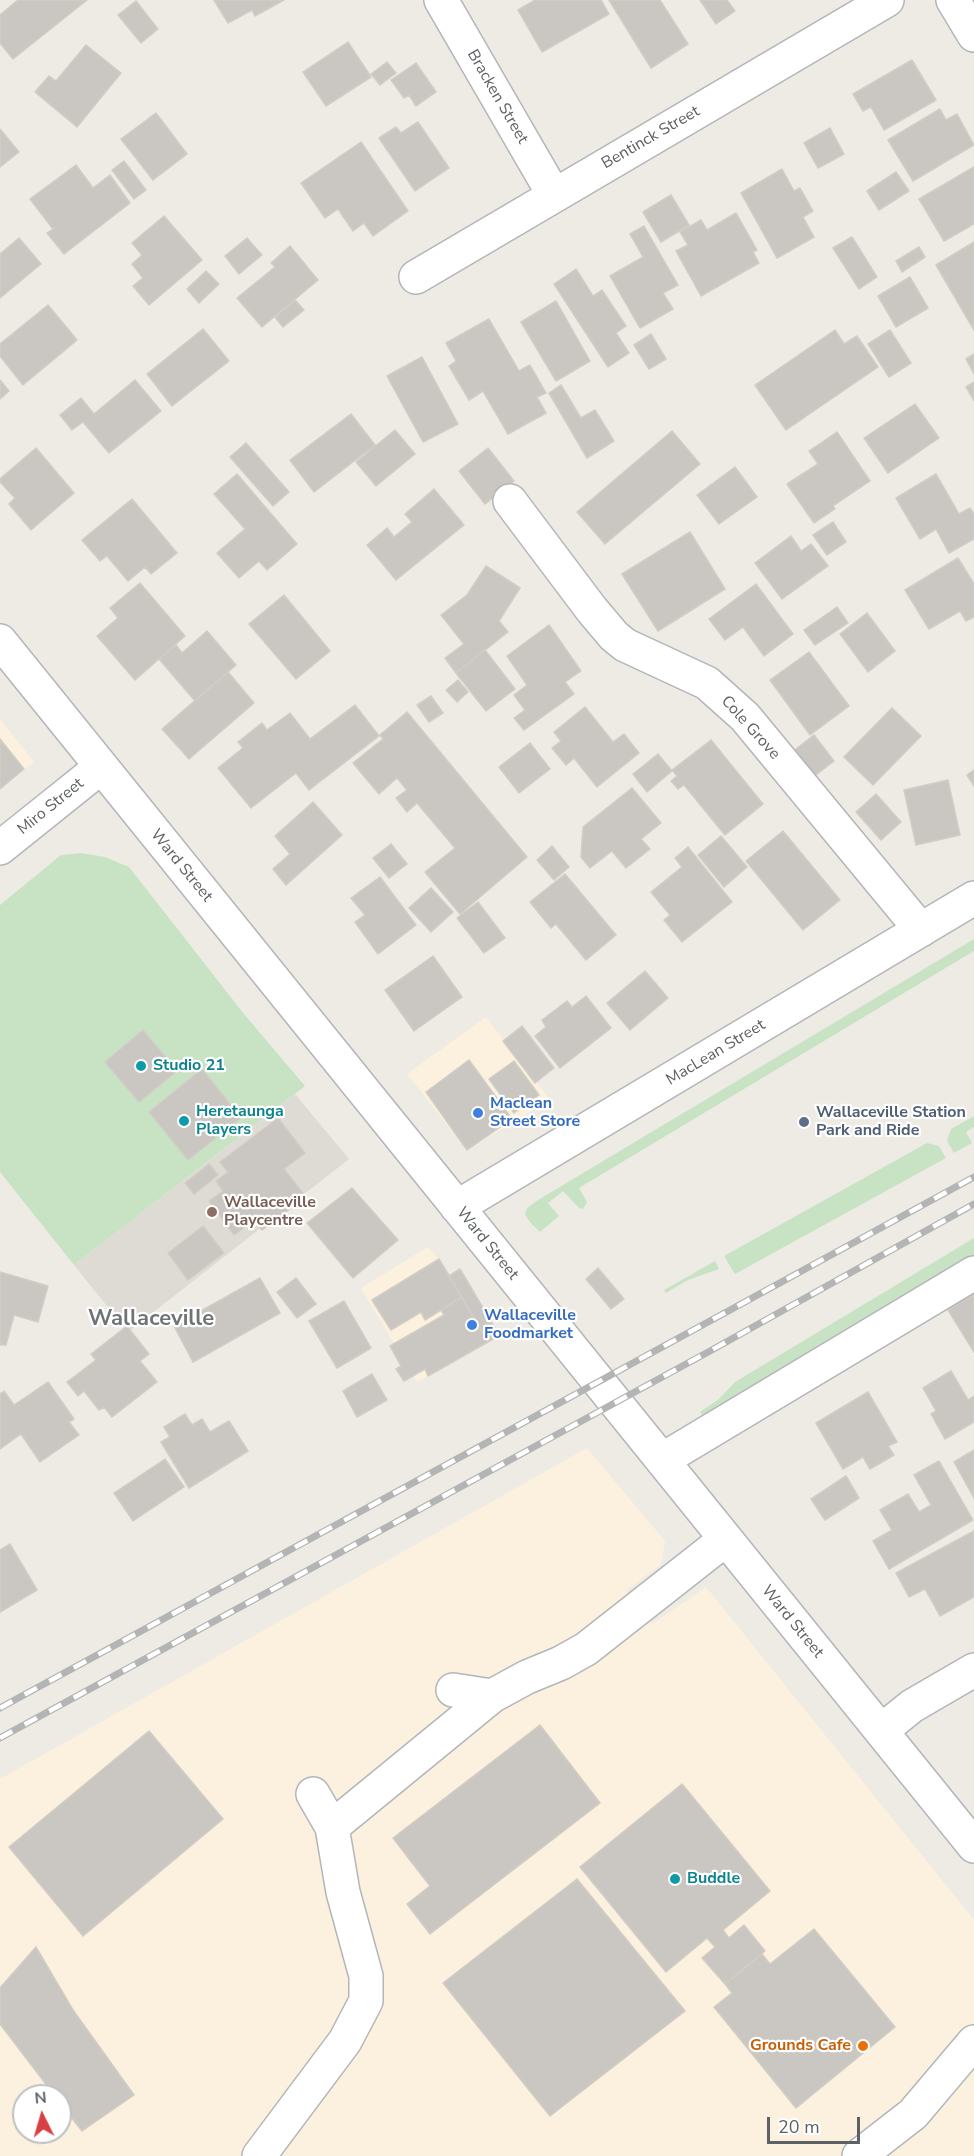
<!DOCTYPE html>
<html>
<head>
<meta charset="utf-8">
<style>
  body { margin:0 }
  #map { position:relative; width:974px; height:2156px; overflow:hidden; background:#eeebe5; font-family:"Nunito Sans",sans-serif }
  canvas { display:block }
  .north { position:absolute; left:12px; top:2084px; width:60px; height:60px; box-sizing:border-box; background:#fff; border:2px solid #bec0c1; border-radius:50%; rotate:355deg; font-size:16px; font-weight:700; line-height:24px; text-align:center; color:#5d6164 }
  .north::after { content:''; display:block; margin:auto; width:21px; height:27px; background:#d94043; clip-path:polygon(50% 0,100% 100%,50% 72%,0 100%) }
  .scale { position:absolute; left:767px; top:2117px; width:93px; height:27px; box-sizing:border-box; border:3px solid #5d6164; border-top:0; padding-left:8px; font-size:18px; line-height:21px; white-space:nowrap; color:#5d6164; -webkit-text-stroke:4px #fff; paint-order:stroke }
</style>
</head>
<body>
<div id="map">
<canvas width="974" height="2156"></canvas>
<div class="north">N</div>
<div class="scale">20 m</div>
</div>
<script>
const ctx = document.querySelector('canvas').getContext('2d');
ctx.lineJoin = 'round';
function fillPath(path, color) { ctx.fillStyle = color; ctx.fill(path, 'evenodd'); }
const toPath = rows => new Path2D(rows.map(r => 'M' + r).join(''));
function strokePath(path, color, width, dash) { ctx.strokeStyle = color; ctx.lineWidth = width; ctx.lineCap = dash ? 'butt' : 'round'; ctx.setLineDash(dash || []); ctx.stroke(path); }
function write(font, color, halo, rows, align = 'center') {
  ctx.font = font + ' "Nunito Sans",sans-serif'; ctx.lineWidth = 4.5; ctx.setLineDash([]); ctx.textBaseline = 'middle'; ctx.strokeStyle = halo; ctx.fillStyle = color; for (const [text, x, y, turn = 0] of rows) {
    ctx.save(); ctx.translate(x, y); ctx.rotate((+turn || 0) * Math.PI / 180); ctx.textAlign = isNaN(turn) ? turn : align; if (halo) ctx.strokeText(text, 0, 0); ctx.fillText(text, 0, 0); ctx.restore();
  }
}
const commercial = toPath([
  [0,719,34,762,0,789],
  [486,1017,550,1100,467,1150,407,1074],
  [428,1247,439,1259,490,1342,417,1382,361,1288],
  [587,1448,665,1541,661,1564,626,1591,652,1624,706,1587,974,1920,974,2156,0,2156,0,1779],
  [24,2096,60,2096,60,2132,24,2132]
]);
const education = toPath([
  [295,1094,349,1159,128,1332,74,1265]
]);
const green = toPath([
  [81,853,105,857,129,867,244,1014,305,1086,74,1265,0,1172,0,905,61,855],
  [974,939,974,951,579,1188,587,1202,583,1209,579,1208,563,1191,548,1203,559,1216,540,1232,529,1221,525,1214,527,1208,538,1200],
  [974,1116,974,1127,966,1132,972,1143,954,1153,947,1141,951,1129],
  [927,1143,939,1146,946,1158,735,1274,724,1256],
  [974,1238,974,1262,707,1423,700,1412,719,1399,735,1382],
  [715,1261,719,1269,688,1280,666,1293,664,1290]
]);
const building = toPath([
  [18,0,87,0,13,59,0,43,0,15,18,0],
  [214,0,284,0,255,16,252,10,228,23,214,0],
  [535,0,601,0,609,14,542,52,518,10,535,0],
  [609,0,660,0,688,44,651,68,609,0],
  [700,0,727,0,735,11,716,24,700,0],
  [136,1,158,29,141,43,118,15,136,1],
  [348,42,371,77,326,106,303,72,348,42],
  [86,45,121,73,77,127,35,92,49,76,56,81,86,45],
  [912,60,936,100,884,130,871,107,863,111,853,94,912,60],
  [387,62,396,73,380,85,371,74,387,62],
  [416,63,436,92,416,106,409,95,404,98,391,80,416,63],
  [940,109,946,120,957,114,974,145,913,181,888,140,940,109],
  [156,113,187,154,153,180,121,139,156,113],
  [418,122,449,168,415,191,379,138,396,127,401,133,418,122],
  [830,128,844,154,818,168,804,143,830,128],
  [0,129,19,152,0,167,0,129],
  [361,142,408,211,373,236,364,223,353,231,338,209,325,218,301,183,361,142],
  [124,161,146,190,134,199,112,170,124,161],
  [76,165,93,188,110,175,130,203,64,254,47,233,53,229,30,199,76,165],
  [974,167,974,224,944,241,919,199,974,167],
  [782,169,794,191,800,188,813,211,803,217,814,237,777,258,741,193,782,169],
  [896,172,909,191,879,210,867,191,896,172],
  [671,195,689,225,661,242,643,212,671,195],
  [736,213,757,250,753,252,759,263,701,296,676,251,688,245,680,232,701,220,707,230,736,213],
  [164,216,202,260,149,305,133,286,143,278,132,264,142,255,132,243,164,216],
  [644,226,678,285,663,293,673,309,640,328,610,276,643,257,630,234,644,226],
  [852,237,877,277,859,289,833,248,852,237],
  [19,238,41,264,0,298,0,254,19,238],
  [247,238,262,255,239,274,225,256,247,238],
  [974,242,974,330,936,265,974,242],
  [290,246,318,280,262,327,237,298,275,267,271,263,290,246],
  [919,247,925,257,902,272,896,261,919,247],
  [576,269,593,296,602,290,626,326,616,333,629,353,608,367,554,284,576,269],
  [206,271,219,284,199,303,187,289,206,271],
  [910,277,928,308,896,327,878,296,910,277],
  [295,300,304,310,283,327,275,317,295,300],
  [556,301,590,361,556,381,521,322,556,301],
  [48,305,77,340,23,385,0,356,0,344,48,305],
  [489,319,519,371,530,365,546,393,537,397,546,413,508,434,483,391,469,400,449,366,456,361,446,343,489,319],
  [203,329,229,361,172,406,147,374,203,329],
  [835,330,844,344,857,336,878,367,786,430,755,385,835,330],
  [890,330,911,363,889,377,868,344,890,330],
  [651,334,666,359,649,369,634,345,651,334],
  [974,354,974,374,966,359,974,354],
  [422,357,458,424,423,442,387,376,422,357],
  [0,380,9,391,0,399,0,380],
  [135,380,161,411,109,453,83,422,72,430,60,415,81,398,94,414,135,380],
  [974,382,974,401,966,387,974,382],
  [561,385,581,418,595,410,614,441,587,458,549,393,561,385],
  [915,404,939,438,888,473,864,438,915,404],
  [351,414,375,445,314,492,290,460,351,414],
  [395,430,415,454,376,486,356,462,395,430],
  [672,431,700,464,605,544,577,512,672,431],
  [837,432,870,481,833,506,835,509,814,523,787,484,818,464,809,451,837,432],
  [246,443,289,492,273,506,230,457,246,443],
  [36,448,74,493,31,530,9,504,15,498,0,482,0,479,36,448],
  [488,448,514,481,485,504,459,471,488,448],
  [735,467,757,497,719,524,697,495,735,467],
  [237,474,297,544,267,570,259,561,239,578,217,553,245,529,214,494,237,474],
  [936,474,959,514,970,508,974,514,974,539,949,553,936,529,920,539,896,498,936,474],
  [434,489,464,525,396,580,367,545,387,528,394,537,412,522,405,514,434,489],
  [132,499,177,553,151,574,145,567,128,581,107,556,100,561,82,540,132,499],
  [833,522,846,542,827,555,813,535,833,522],
  [690,532,725,589,658,631,622,574,690,532],
  [791,536,801,551,811,544,828,566,782,599,755,563,791,536],
  [958,558,974,584,974,617,966,621,960,611,929,629,905,590,958,558],
  [486,566,520,588,499,621,508,632,456,673,445,658,464,644,441,615,467,595,486,566],
  [140,583,185,636,135,680,97,636,118,618,110,608,140,583],
  [756,584,793,634,764,656,743,627,725,640,709,619,756,584],
  [284,595,330,651,296,679,249,624,284,595],
  [837,607,848,623,815,645,804,630,837,607],
  [867,613,895,651,868,672,840,634,867,613],
  [549,625,581,671,565,682,574,694,524,730,514,718,525,710,514,695,527,685,507,656,549,625],
  [207,631,236,665,195,701,159,659,176,645,182,653,207,631],
  [485,650,515,689,486,711,456,673,485,650],
  [809,652,849,706,810,735,770,680,809,652],
  [228,672,254,703,189,759,162,729,228,672],
  [458,680,468,692,457,702,446,690,458,680],
  [431,696,443,713,429,722,417,705,431,696],
  [355,705,379,736,309,790,296,773,251,808,218,768,243,748,238,742,262,723,267,730,290,713,310,739,355,705],
  [585,707,613,742,624,734,639,753,597,787,574,758,566,765,552,748,561,741,554,732,585,707],
  [892,708,921,736,873,785,844,757,892,708],
  [407,712,527,857,460,914,425,872,455,848,417,803,407,812,396,798,407,790,397,778,379,794,353,763,383,739,380,735,407,712],
  [814,735,834,761,812,778,792,752,814,735],
  [0,739,24,769,0,789,0,739],
  [711,740,763,804,725,835,684,785,678,789,671,781,677,776,672,770,711,740],
  [530,743,550,769,519,793,499,767,530,743],
  [658,754,672,771,647,792,633,774,658,754],
  [974,770,974,786,967,775,974,770],
  [948,780,960,835,916,845,904,790,948,780],
  [632,788,661,823,641,839,650,849,626,868,612,851,590,868,581,857,583,827,632,788],
  [876,794,901,822,881,840,856,812,876,794],
  [313,802,342,835,286,885,273,869,290,854,275,836,313,802],
  [783,831,840,900,803,930,746,861,783,831],
  [721,836,747,867,724,887,698,855,721,836],
  [391,844,407,864,389,878,373,858,391,844],
  [552,846,569,867,554,880,537,860,552,846],
  [688,847,732,902,682,942,664,920,670,915,651,892,682,867,675,858,688,847],
  [565,874,616,935,586,960,556,924,551,928,530,902,565,874],
  [380,877,416,925,378,954,355,922,365,915,351,898,380,877],
  [431,888,453,912,431,932,409,908,431,888],
  [478,902,505,938,484,953,457,918,478,902],
  [433,956,462,997,414,1031,385,990,433,956],
  [645,971,668,998,630,1030,607,1003,645,971],
  [586,996,611,1028,560,1068,535,1036,546,1027,542,1020,567,1001,572,1007,586,996],
  [522,1026,554,1068,535,1083,503,1041,522,1026],
  [143,1030,177,1071,139,1102,105,1062,143,1030],
  [469,1060,512,1119,467,1150,426,1092,469,1060],
  [514,1061,539,1095,514,1113,489,1079,514,1061],
  [202,1069,241,1118,188,1160,149,1112,202,1069],
  [278,1118,305,1153,284,1169,306,1197,262,1230,254,1220,234,1235,209,1201,223,1191,216,1181,228,1172,220,1162,278,1118],
  [209,1164,218,1175,194,1194,185,1183,209,1164],
  [352,1188,398,1240,353,1278,307,1223,352,1188],
  [203,1226,224,1253,188,1280,168,1253,203,1226],
  [439,1259,462,1297,425,1320,421,1312,391,1330,372,1300,439,1259],
  [598,1268,624,1299,611,1309,586,1279,598,1268],
  [460,1269,499,1335,488,1342,449,1276,460,1269],
  [0,1272,48,1286,38,1322,14,1315,6,1345,0,1345,0,1272],
  [260,1278,280,1313,193,1362,174,1326,260,1278],
  [296,1278,316,1304,297,1318,277,1292,296,1278],
  [974,1294,974,1352,948,1310,974,1294],
  [462,1297,488,1342,428,1376,425,1369,404,1381,396,1369,401,1366,390,1346,444,1315,441,1310,462,1297],
  [344,1301,371,1348,337,1368,309,1321,344,1301],
  [127,1326,149,1354,140,1361,157,1382,112,1417,104,1407,99,1410,84,1391,78,1396,67,1382,96,1360,91,1354,127,1326],
  [951,1371,968,1400,974,1396,974,1422,945,1439,931,1414,936,1411,923,1388,951,1371],
  [372,1374,387,1400,357,1417,343,1391,372,1374],
  [48,1382,74,1419,69,1422,79,1435,40,1462,21,1434,0,1449,0,1394,4,1391,14,1405,48,1382],
  [868,1392,897,1442,888,1446,894,1455,870,1469,863,1457,843,1469,816,1423,868,1392],
  [185,1414,192,1425,202,1419,210,1432,229,1421,248,1451,189,1488,161,1442,170,1437,164,1427,185,1414],
  [974,1450,974,1498,954,1462,974,1450],
  [165,1459,184,1487,133,1521,114,1493,165,1459],
  [939,1461,973,1520,889,1569,873,1541,892,1530,880,1510,908,1494,919,1512,931,1505,914,1475,939,1461],
  [846,1476,859,1498,825,1520,811,1499,846,1476],
  [974,1531,974,1597,940,1616,925,1589,909,1597,896,1573,974,1531],
  [10,1544,37,1590,0,1612,0,1550,10,1544],
  [540,1725,600,1803,430,1934,407,1904,430,1886,393,1838,540,1725],
  [149,1731,223,1819,83,1936,9,1847,149,1731],
  [682,1784,770,1891,723,1930,729,1938,744,1925,765,1951,725,1984,702,1958,715,1947,707,1938,666,1972,580,1867,682,1784],
  [577,1879,685,2011,550,2116,443,1983,577,1879],
  [814,1929,895,2027,796,2108,714,2007,732,1993,725,1984,762,1954,770,1964,814,1929],
  [36,1947,73,2010,134,2095,82,2131,60,2103,60,2096,55,2096,0,2024,0,1988,36,1947]
]);
const minor = toPath([
  [441,0,554,195],
  [953,0,974,35],
  [416,277,887,0],
  [510,501,592,610,614,636,625,645,707,683,745,717,921,930],
  [0,641,974,1846],
  [0,848,101,767],
  [457,1207,974,898],
  [662,1460,974,1273],
  [453,1690,492,1696],
  [881,1731,912,1706,974,1670],
  [313,1794,332,1827],
  [259,2156,345,2041,366,2001,366,1976,343,1892,332,1827,492,1696,527,1677,561,1663,586,1649,726,1539],
  [859,2156,913,2114,974,2042]
]);
const rail = toPath([
  [0,1708,974,1177],
  [0,1738,710,1351,974,1204]
]);
const markers = [
  [141,1066,6,"#0f9aa8"],
  [478,1113,6,"#3f7fe0"],
  [184,1121,6,"#0f9aa8"],
  [804,1122,6,"#5c6f8a"],
  [212,1212,6,"#8d6e63"],
  [472,1325,6,"#3f7fe0"],
  [675,1879,6,"#0f9aa8"],
  [863,2046,6,"#e8710a"]
];
const streetNames = [
  ["Bracken Street",497,97,60],
  ["Bentinck Street",651,138,-30],
  ["Cole Grove",750,728,48],
  ["Miro Street",51,807,-39],
  ["Ward Street",181,866,51],
  ["MacLean Street",716,1053,-31],
  ["Ward Street",487,1244,51],
  ["Ward Street",792,1622,51]
];
const cultureNames = [
  ["Studio 21",153,1066],
  ["Heretaunga",196,1112],
  ["Players",196,1130],
  ["Buddle",687,1879]
];
const shopNames = [
  ["Maclean",490,1104],
  ["Street Store",490,1122],
  ["Wallaceville",484,1316],
  ["Foodmarket",484,1334]
];
const serviceNames = [
  ["Wallaceville Station",816,1113],
  ["Park and Ride",816,1131]
];
const educationNames = [
  ["Wallaceville",224,1203],
  ["Playcentre",224,1221]
];
const foodNames = [
  ["Grounds Cafe",851,2046]
];
const districtNames = [
  ["Wallaceville",151,1320]
];
fillPath(commercial, '#fbf1de');
fillPath(education, '#dedad4');
fillPath(green, '#c7e3c4');
fillPath(building, '#cac6c2');
strokePath(building, '#d2cdc4', 1.5);
strokePath(minor, '#b3b6b9', 36);
strokePath(minor, '#fff', 33);
strokePath(rail, '#b3b4b4', 7);
strokePath(rail, '#fff', 4.5, [14]);
for (const [x, y, r, color] of markers) { const dot = new Path2D(); dot.arc(x, y, r, 0, 2 * Math.PI); ctx.fillStyle = color; ctx.fill(dot); strokePath(dot, '#fff', 2); }
write('16px', '#5d6164', '#fff', streetNames);
write('bold 16px', '#0d838f', '#fff', cultureNames, 'left');
write('bold 16px', '#366cbe', '#fff', shopNames, 'left');
write('bold 16px', '#4e5e75', '#fff', serviceNames, 'left');
write('bold 16px', '#785e54', '#fff', educationNames, 'left');
write('bold 16px', '#c56008', '#fff', foodNames, 'right');
write('bold 22px', '#6e7376', '#fff', districtNames);
</script>
</body>
</html>
